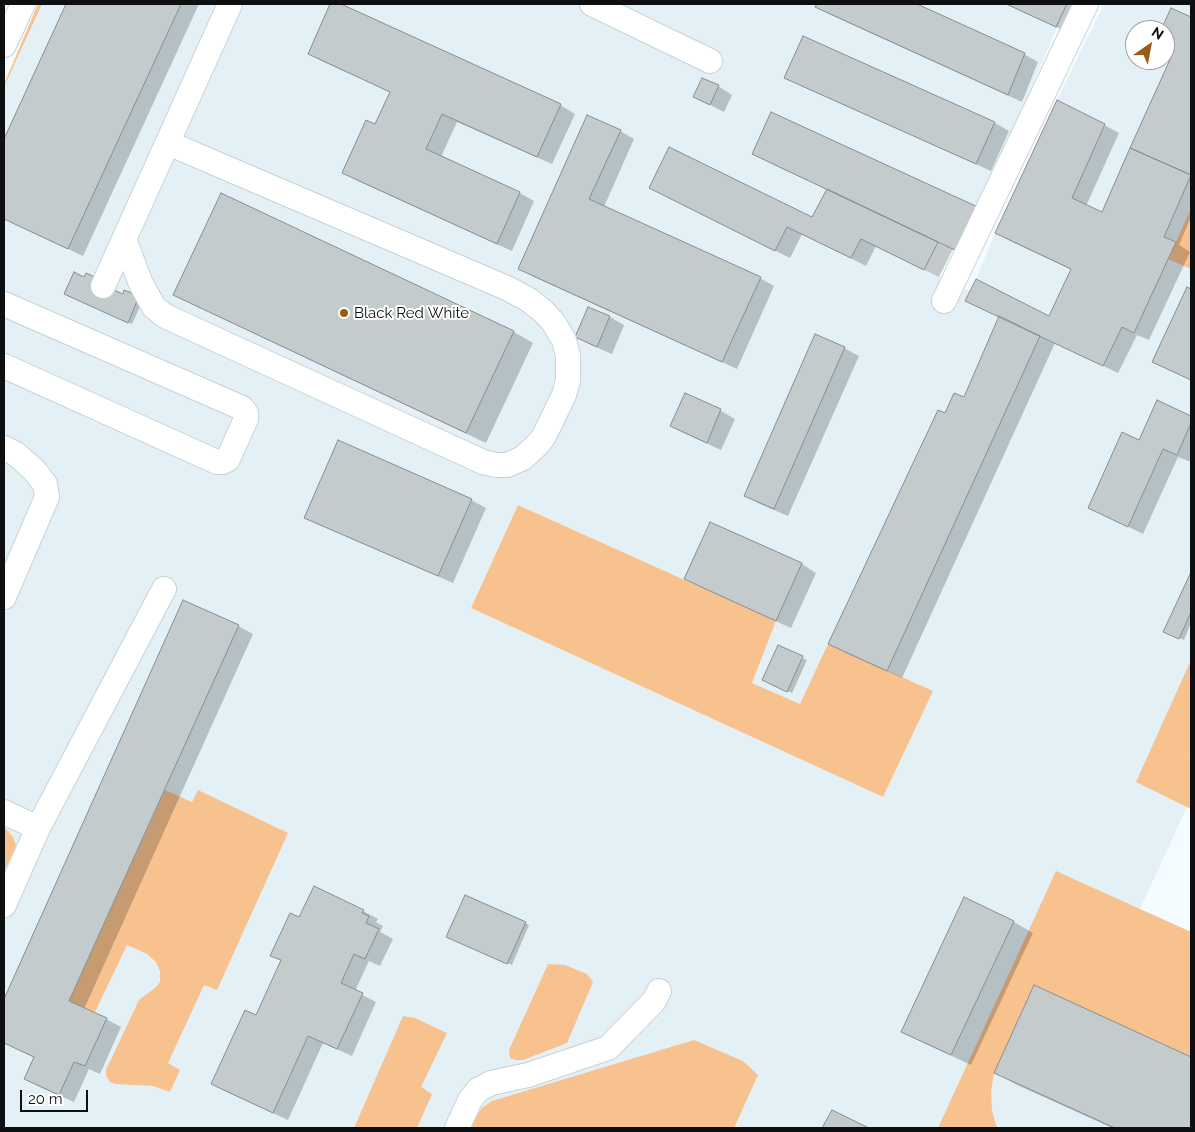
<!DOCTYPE html>
<html>
<head>
<meta charset="utf-8">
<style>
  body { margin:0 }
  #map { position:relative; width:1195px; height:1132px; overflow:hidden; background:#f5fcff; font-family:Raleway,sans-serif }
  canvas { display:block }
  .frame { position:absolute; inset:0; border:5px solid #0d0f10; pointer-events:none }
  .north { position:absolute; left:1125px; top:20px; width:50px; height:50px; box-sizing:border-box; background:#fff; border:1px solid #9e9f9f; border-radius:50%; rotate:33deg; font-size:14px; font-weight:700; line-height:20px; text-align:center; color:#0d0f10 }
  .north::after { content:''; display:block; margin:auto; width:18px; height:22px; background:#965d19; clip-path:polygon(50% 0,100% 100%,50% 72%,0 100%) }
  .scale { position:absolute; left:20px; top:1090px; width:68px; height:22px; box-sizing:border-box; border:2px solid #0d0f10; border-top:0; padding-left:6px; font-size:15px; line-height:18px; white-space:nowrap; color:#0d0f10; -webkit-text-stroke:4px #fff; paint-order:stroke }
</style>
</head>
<body>
<div id="map">
<canvas width="1195" height="1132"></canvas>
<div class="frame"></div>
<div class="north">N</div>
<div class="scale">20 m</div>
</div>
<script>
const ctx = document.querySelector('canvas').getContext('2d');
ctx.lineJoin = 'round';
function fillPath(path, color) { ctx.fillStyle = color; ctx.fill(path, 'evenodd'); }
const toPath = rows => new Path2D(rows.map(r => 'M' + r).join(''));
function strokePath(path, color, width, dash) { ctx.strokeStyle = color; ctx.lineWidth = width; ctx.lineCap = dash ? 'butt' : 'round'; ctx.setLineDash(dash || []); ctx.stroke(path); }
function write(font, color, halo, rows, align = 'center') {
  ctx.font = font + ' Raleway,sans-serif'; ctx.lineWidth = 4; ctx.setLineDash([]); ctx.textBaseline = 'middle'; ctx.strokeStyle = halo; ctx.fillStyle = color; for (const [text, x, y, turn = 0] of rows) {
    ctx.save(); ctx.translate(x, y); ctx.rotate((+turn || 0) * Math.PI / 180); ctx.textAlign = isNaN(turn) ? turn : align; if (halo) ctx.strokeText(text, 0, 0); ctx.fillText(text, 0, 0); ctx.restore();
  }
}
const built = toPath([
  [42,4,1067,4,980,208,959,252,938,242,924,269,970,291,976,279,995,233,1057,100,1104,4,1191,4,1191,809,1187,807,1140,909,1191,932,1191,1128,4,1128,4,87],
  [1135,30,1165,30,1165,60,1135,60],
  [518,505,776,621,752,683,800,705,887,671,932,691,883,797,471,608]
]);
const green = toPath([
  [38,4,42,4,4,87,4,84],
  [1191,209,1191,269,1168,259],
  [518,505,776,621,752,683,800,704,828,644,933,691,883,797,471,608],
  [1191,660,1191,750,1189,755,1191,756,1191,809,1136,782],
  [165,790,192,802,198,790,288,833,217,990,204,985,168,1063,180,1070,170,1092,153,1086,116,1084,110,1082,106,1076,106,1070,139,1000,156,987,160,982,160,971,156,962,147,954,127,945,95,1012,69,1001],
  [4,827,13,837,16,845,4,872],
  [1056,871,1191,932,1191,1057,1034,985,994,1073,991,1092,992,1111,997,1128,938,1128],
  [548,964,565,965,587,974,593,982,567,1043,523,1060,516,1060,510,1058,509,1050],
  [403,1016,415,1018,447,1033,421,1087,432,1094,417,1128,354,1128],
  [694,1040,743,1061,758,1075,734,1128,471,1128,478,1114,482,1108,492,1101]
]);
const shadow = toPath([
  [67,4,199,4,83,256,4,219,4,142],
  [332,4,338,4,560,105,575,114,552,164,457,122,441,157,520,193,534,201,512,251,358,181,344,172,376,126,391,92,324,62,309,53],
  [818,4,914,4,1024,54,1038,62,1022,102,831,15,817,7],
  [1006,4,1085,4,1071,34],
  [1171,10,1191,18,1191,217,1179,245,1190,252,1149,340,1137,335,1118,373,1055,343,902,678,844,652,829,643,946,415,965,398,1050,318,1072,270,1010,241,996,232,1104,125,1119,133,1086,206,1103,214,1174,54,1165,50,1165,30,1162,30],
  [804,37,995,123,1009,131,991,171,800,85,786,77],
  [718,86,732,95,724,112,695,97],
  [620,131,634,139,604,207,760,278,774,286,737,369,534,277,519,268],
  [754,154,979,209,974,260,953,249,939,277,876,246,866,266,802,234,790,258,665,196,650,188,812,218,828,190,768,162],
  [222,195,514,332,533,343,486,443,194,305,175,294],
  [1188,289,1191,291,1191,379,1158,364],
  [70,296,123,296,143,300,132,324],
  [589,308,610,317,624,325,612,354,591,345,577,337],
  [844,348,859,356,788,516,760,504,746,495],
  [685,394,721,411,735,419,721,450,686,434,671,426],
  [1157,402,1191,417,1191,462,1178,457,1143,534,1104,515,1089,507,1139,441],
  [471,500,486,508,453,583,320,525,306,517],
  [711,524,802,564,816,573,791,628,700,587,686,579],
  [1191,574,1191,623,1184,640,1165,631],
  [184,601,238,626,253,634,84,1009,106,1019,121,1027,100,1074,89,1069,74,1102,40,1087,26,1079,35,1058,4,1043,4,1002],
  [779,647,807,660,792,693,768,682],
  [965,899,1014,922,1033,933,971,1065,922,1042,903,1031],
  [363,911,378,919,376,922,383,926,380,932,393,939,380,966,369,961,355,991,376,1002,352,1056,323,1043,288,1120,227,1092,213,1084,256,1017,282,961,272,955,300,919],
  [525,923,529,925,512,965,452,939],
  [1035,987,1191,1059,1191,1128,1112,1128,1015,1084,995,1072]
]);
const building = toPath([
  [66,4,181,4,68,249,4,219,4,139,66,4],
  [330,4,341,4,561,104,537,157,442,114,426,149,520,192,497,244,342,173,366,120,375,124,390,92,308,54,330,4],
  [817,4,917,4,1025,53,1008,95,815,7,817,4],
  [1006,4,1067,4,1056,27,1006,4],
  [1171,8,1191,17,1191,175,1130,148,1173,53,1165,50,1165,30,1161,30,1171,8],
  [803,36,995,122,976,164,784,78,803,36],
  [702,78,719,85,710,105,693,97,702,78],
  [1057,100,1105,124,1072,198,1102,212,1130,148,1191,175,1164,237,1176,242,1134,333,1122,327,1103,366,965,301,976,279,1049,316,1071,269,995,233,1057,100],
  [771,112,980,208,959,252,752,154,771,112],
  [587,115,621,130,589,199,761,277,722,362,518,269,587,115],
  [669,147,812,217,827,189,938,242,924,270,861,239,851,258,787,227,775,251,649,188,669,147],
  [221,193,514,331,466,433,173,295,221,193],
  [74,272,84,277,86,273,99,279,97,283,123,294,124,290,139,296,128,323,64,294,74,272],
  [1187,287,1191,289,1191,380,1152,362,1187,287],
  [588,307,610,316,597,347,575,337,588,307],
  [999,316,1040,336,887,671,828,644,938,410,945,413,954,393,964,397,999,316],
  [815,334,845,347,774,509,744,496,815,334],
  [685,393,721,409,707,443,670,426,685,393],
  [1157,400,1191,416,1191,423,1177,455,1163,449,1128,527,1088,508,1122,432,1139,440,1157,400],
  [338,440,472,499,438,576,304,518,338,440],
  [710,522,802,563,776,621,684,579,710,522],
  [1191,572,1191,612,1179,639,1163,632,1191,572],
  [183,600,239,625,69,1001,107,1018,85,1066,74,1062,59,1095,24,1079,34,1057,4,1043,4,999,183,600],
  [778,645,803,656,787,692,762,680,778,645],
  [314,886,364,910,362,913,369,916,366,923,379,929,365,959,354,954,341,983,363,993,337,1049,308,1036,273,1113,211,1084,245,1010,256,1015,281,960,270,956,290,913,299,917,314,886],
  [465,895,526,922,507,964,446,937,465,895],
  [964,897,1014,921,951,1055,901,1032,964,897],
  [1034,985,1191,1057,1191,1128,1115,1128,994,1073,1034,985],
  [832,1110,869,1128,822,1128,832,1110]
]);
const minor = toPath([
  [592,4,710,61],
  [4,45,23,4],
  [124,239,141,284,154,307,165,316,483,462,496,465,507,465,523,458,539,443,544,436,564,395,568,380,568,356,564,340,553,322,543,311,529,300,509,289,168,143],
  [103,286,230,4],
  [944,301,1086,4],
  [4,304,242,408,246,413,246,419,228,459,223,462,217,462,4,366],
  [4,448,16,454,34,470,45,484,47,497,4,597],
  [4,812,38,828],
  [4,905,38,828,164,589],
  [457,1128,470,1100,478,1090,491,1083,528,1075,608,1048,654,1001,659,991]
]);
const markers = [
  [344,313,5,"#965d19"]
];
const poiNames = [
  ["Black Red White",354,313]
];
fillPath(built, '#e3f1f7');
fillPath(green, '#f8c28e');
fillPath(shadow, '#0003');
fillPath(building, '#c4cbcd');
strokePath(building, '#888e91', 1);
strokePath(minor, '#cad1d4', 26);
strokePath(minor, '#fff', 24);
for (const [x, y, r, color] of markers) { const dot = new Path2D(); dot.arc(x, y, r, 0, 2 * Math.PI); ctx.fillStyle = color; ctx.fill(dot); strokePath(dot, '#fff', 2); }
write('15px', '#0d0f10', '#fff', poiNames, 'left');
</script>
</body>
</html>
